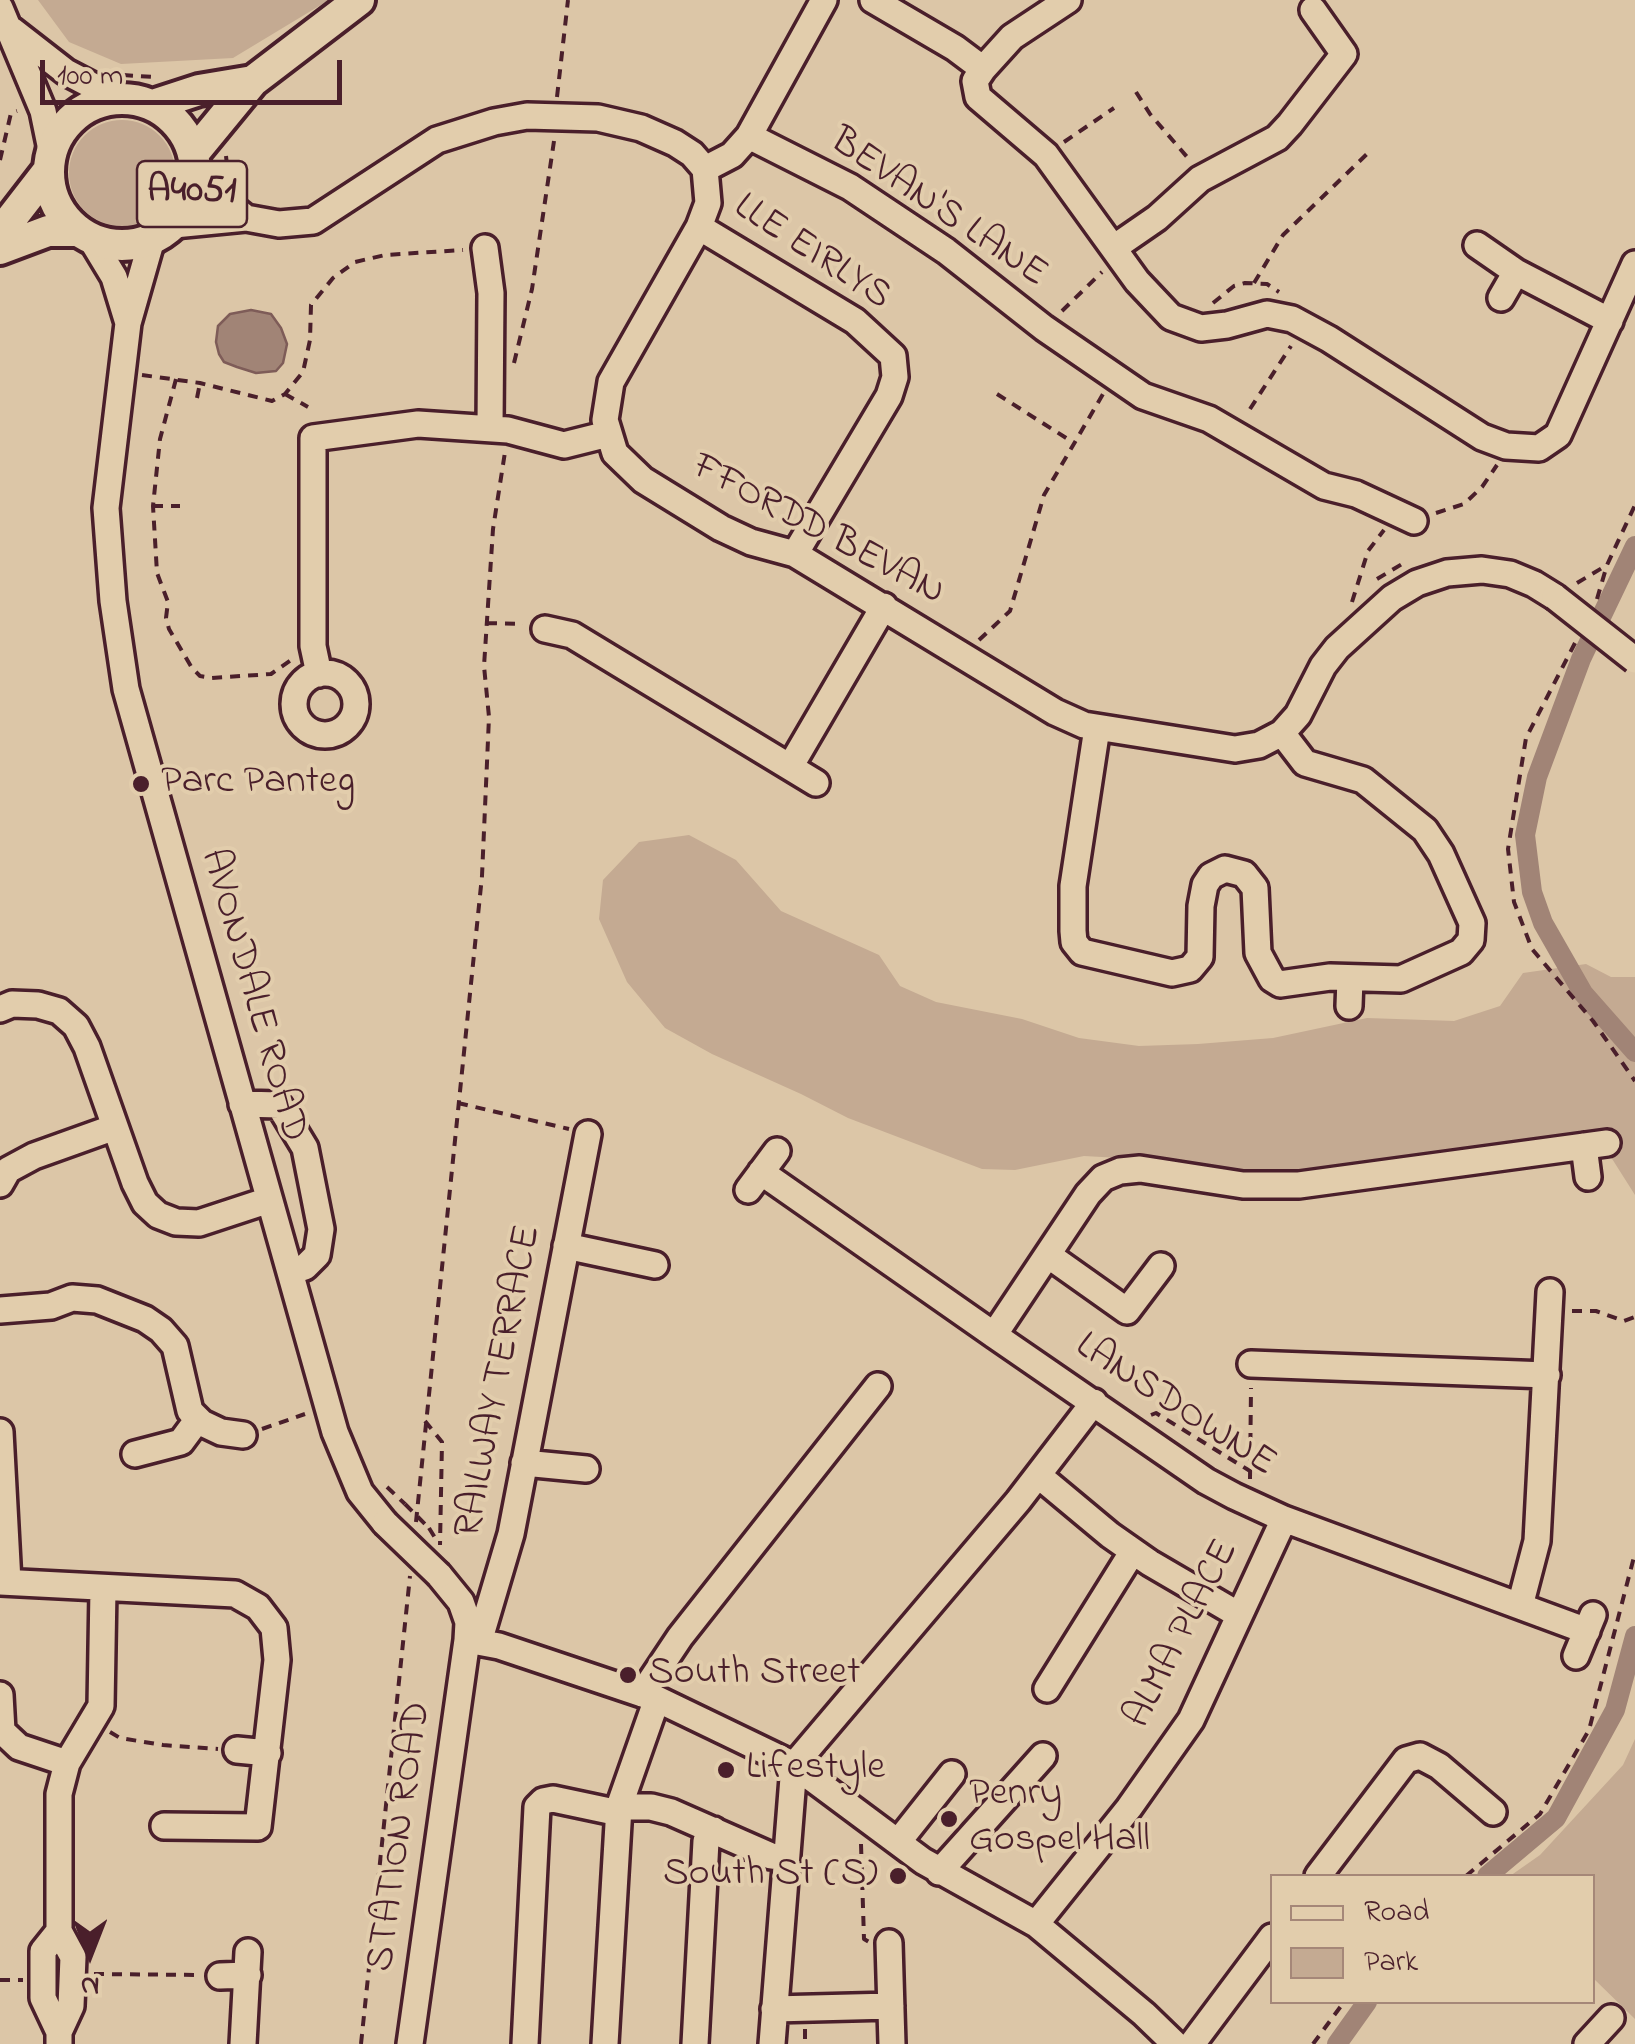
<!DOCTYPE html>
<html>
<head>
<meta charset="utf-8">
<style>
  body { margin:0 }
  #map { position:relative; width:1635px; height:2044px; overflow:hidden; background:#dcc6a7; font-family:"Indie Flower",sans-serif }
  canvas { display:block }
  .legend { position:absolute; left:1270px; top:1874px; width:325px; height:130px; box-sizing:border-box; background:#e2cdac; border:2px solid #a58778; margin:0; padding:12px 18px; list-style:none; font-size:30px; color:#4a1f2b }
  .legend li { display:flex; align-items:center; gap:20px; height:50px }
  .legend b { width:50px; border:2px solid #a58778 }
  .north { position:absolute; left:40px; top:1904px; width:100px; height:100px; -webkit-text-stroke:8px #e2cdac; paint-order:stroke; rotate:180deg; font-size:28px; font-weight:700; line-height:40px; text-align:center; color:#4a1f2b }
  .north::after { content:''; display:block; margin:auto; width:35px; height:45px; background:#4a1f2b; clip-path:polygon(50% 0,100% 100%,50% 72%,0 100%) }
  .scale { position:absolute; left:40px; top:60px; width:302px; height:45px; box-sizing:border-box; border:5px solid #4a1f2b; border-top:0; padding-left:12px; font-size:30px; line-height:35px; white-space:nowrap; color:#4a1f2b; -webkit-text-stroke:8px #e2cdac; paint-order:stroke }
</style>
</head>
<body>
<div id="map">
<canvas width="1635" height="2044"></canvas>
<ul class="legend">
<li><b style="height:12px;background:#e2cdac"></b>Road</li>
<li><b style="height:28px;background:#c4aa92"></b>Park</li>
</ul>
<div class="north">N</div>
<div class="scale">100 m</div>
</div>
<script>
const ctx = document.querySelector('canvas').getContext('2d');
ctx.lineJoin = 'round';
function fillPath(path, color) { ctx.fillStyle = color; ctx.fill(path, 'evenodd'); }
const toPath = rows => new Path2D(rows.map(r => 'M' + r).join(''));
function strokePath(path, color, width, dash) { ctx.strokeStyle = color; ctx.lineWidth = width; ctx.lineCap = dash ? 'butt' : 'round'; ctx.setLineDash(dash || []); ctx.stroke(path); }
function write(font, color, halo, rows, align = 'center') {
  ctx.font = font + ' "Indie Flower",sans-serif'; ctx.lineWidth = 8; ctx.setLineDash([]); ctx.textBaseline = 'middle'; ctx.strokeStyle = halo; ctx.fillStyle = color; for (const [text, x, y, turn = 0] of rows) {
    ctx.save(); ctx.translate(x, y); ctx.rotate((+turn || 0) * Math.PI / 180); ctx.textAlign = isNaN(turn) ? turn : align; if (halo) ctx.strokeText(text, 0, 0); ctx.fillText(text, 0, 0); ctx.restore();
  }
}
const green = toPath([
  [38,0,329,0,233,58,121,64,69,42],
  '69 173a53 53 0 1 1 106 0a53 53 0 1 1-106 0Z',
  [689,835,736,860,781,911,879,955,900,986,936,1002,1022,1019,1079,1038,1139,1046,1198,1044,1273,1038,1367,1018,1454,1021,1500,1006,1523,973,1586,964,1611,977,1635,977,1635,1195,1609,1154,1300,1178,1234,1174,1138,1159,1084,1156,1015,1170,982,1169,848,1118,801,1094,712,1054,665,1028,627,982,599,919,603,880,639,842],
  [1635,1739,1635,2019,1593,1978,1592,1876,1510,1876,1540,1855,1623,1765]
]);
const water = toPath([
  [251,310,271,314,281,328,287,344,283,363,276,371,256,373,237,367,224,362,219,354,216,342,218,326,230,314,251,310]
]);
const canal = toPath([
  [1635,546,1581,659,1537,777,1525,835,1532,892,1543,923,1583,993,1635,1052],
  [1487,1876,1556,1818,1615,1710,1635,1636],
  [1337,2044,1367,2002]
]);
const path = toPath([
  [123,75,154,77],
  [1136,92,1150,114,1188,158],
  [557,97,568,0],
  [1064,142,1114,108],
  [226,156,227,165,235,178],
  [0,160,11,113,17,111],
  [1254,283,1283,235,1369,152],
  [1213,303,1234,286,1245,283,1267,284,1279,292],
  [1062,311,1102,272],
  [514,363,532,289,554,141],
  [142,375,200,383,272,401,285,394,303,372,310,340,311,305,333,278,355,262,385,255,463,250],
  [176,379,160,439,153,506,157,573,168,602,166,618,169,629,192,668,200,676,212,678,271,674,291,660],
  [285,394,308,407],
  [997,394,1074,443],
  [197,398,200,383],
  [1250,409,1291,346],
  [153,506,180,506],
  [1436,513,1464,504,1482,487,1497,465],
  [1377,579,1402,564],
  [1577,583,1607,565],
  [1597,599,1607,565,1635,505],
  [1352,602,1368,551,1384,530],
  [487,623,523,624],
  [979,640,1010,611,1044,495,1103,394],
  [1575,643,1526,738,1508,849,1514,902,1532,949,1593,1021,1635,1081],
  [458,1103,569,1129],
  [1572,1311,1596,1311,1624,1321,1635,1317],
  [1151,1415,1156,1413,1250,1471],
  [425,1421,442,1442,440,1545],
  [262,1429,305,1414],
  [1250,1479,1251,1388],
  [387,1487,405,1504],
  [416,1522,482,876,489,717,484,666,493,529,505,452],
  [429,1528,437,1541],
  [110,1732,120,1738,163,1745,218,1749],
  [861,1844,864,1939,869,1942],
  [1466,1876,1540,1814,1589,1730,1635,1553],
  [94,1974,200,1975],
  [0,1980,23,1980],
  [805,2029,805,2044],
  [361,2044,410,1576],
  [1313,2044,1344,2002]
]);
const minor = toPath([
  [873,0,955,48,983,69,975,81,978,97,1046,155,1137,281,1171,317,1201,328,1227,325,1267,314,1292,319,1329,339,1482,437,1506,446,1539,448,1558,435,1635,264],
  [0,8,43,111,51,150],
  [12,30,66,72,116,98],
  [983,69,1012,37,1068,0],
  [749,136,850,187,946,251,1044,328,1143,396,1209,419,1324,486,1356,494,1414,521],
  [705,169,732,155,749,136,824,0],
  [195,177,246,218],
  [174,225,246,218,279,224,313,221,437,140,494,122,527,116,598,118,641,128,675,143,692,154,705,169,708,203,699,227,611,382,605,420,615,453,643,480,721,528,751,542,795,554,1055,712,1084,725,1235,749,1259,745,1282,733,1298,715,1323,666,1337,648,1392,598,1417,583,1447,573,1482,570,1510,574,1534,584,1555,597],
  [699,227,855,321,893,356,895,377,889,396,795,554],
  [91,239,114,277,128,323],
  [152,239,128,323,106,508,113,601,126,689,335,1432,360,1492,385,1523],
  [1477,245,1516,272,1610,321],
  [1115,247,1157,218,1200,179,1277,138,1290,124,1344,54,1313,10],
  [485,248,491,293,490,428],
  [1501,298,1516,272],
  [545,629,572,635,816,783],
  '294 704a31 31 0 1 1 62 0a31 31 0 1 1-62 0Z',
  [319,674,313,646,313,438,418,424,508,430,564,445,608,434],
  [1097,728,1073,886,1073,931,1074,942,1082,952,1172,973,1190,969,1200,957,1201,906,1205,885,1211,876,1225,869,1244,874,1255,888,1258,953,1272,979,1280,984,1330,977,1401,979,1461,952,1471,940,1472,923,1441,854,1425,830,1363,780,1305,763,1282,733],
  [790,767,884,606],
  [1349,1006,1350,979],
  [0,1009,12,1004,38,1005,59,1011,76,1026,87,1047,135,1183,145,1203,158,1215,176,1222,199,1223,269,1200],
  [242,1104,279,1105,305,1148,321,1229,317,1255,305,1267,290,1272],
  [1584,1146,1588,1177],
  [761,1172,994,1335,1206,1481,1234,1496,1284,1519,1587,1631],
  [0,1184,8,1170,34,1156,115,1127],
  [748,1190,777,1151],
  [566,1246,655,1265],
  [1048,1255,1127,1311,1161,1266],
  [0,1310,51,1306,72,1298,97,1300,145,1319,161,1330,175,1346,190,1411,202,1423,221,1432,243,1435],
  [994,1335,1088,1194,1103,1178,1120,1171,1140,1169,1243,1185,1299,1185,1607,1143],
  [1251,1364,1547,1375],
  [0,1432,8,1582],
  [135,1454,181,1442,198,1419],
  [524,1463,586,1469],
  [1038,1475,1110,1535,1150,1563,1239,1615],
  [0,1582,235,1594,258,1607,274,1628,277,1660,258,1827,164,1826],
  [1520,1606,1537,1541,1550,1292],
  [467,1640,499,1646,657,1699,794,1765,923,1861,1036,1924,1144,2014,1175,2044],
  [479,1642,511,1534,588,1134],
  [1576,1656,1593,1615],
  [1047,1689,1133,1551],
  [642,1694,680,1637,878,1386],
  [0,1695,2,1731,19,1747,67,1763],
  [237,1750,268,1753],
  [619,1807,651,1807,671,1812,771,1856,785,1858],
  [898,1842,952,1774],
  [939,1872,1043,1756],
  [1318,1876,1406,1760,1420,1756,1439,1766,1493,1812],
  [1036,1924,1129,1808,1191,1720,1284,1519],
  [59,1931,43,1951,43,1998,59,2032],
  [889,1943,892,2044],
  [220,1976,248,1975],
  [774,2009,891,2006],
  [59,2044,59,2032,71,2006,73,1957,59,1931,59,1794,67,1763,101,1706,103,1589],
  [243,2044,248,1952],
  [410,2044,467,1640,468,1622,461,1602,439,1575],
  [525,2044,537,1807,543,1801,553,1799,619,1813],
  [605,2044,619,1807,657,1699],
  [695,2044,706,1841,714,1830],
  [772,2044,794,1765,1018,1501,1094,1402],
  [1192,2044,1272,1937],
  [1587,2044,1611,2018]
]);
const major = toPath([
  '49 172a73 73 0 1 1 146 0a73 73 0 1 1-146 0Z',
  [153,105,199,90,253,81],
  [193,154,253,81,359,0],
  [0,233,48,171],
  [0,249,48,231,78,231]
]);
const pathBridge = toPath([
  [405,1504,429,1528]
]);
const minorBridge = toPath([
  [1555,597,1635,660],
  [385,1523,439,1575]
]);
const markers = [
  [141,784,10,"#4a1f2b"],
  [628,1675,10,"#4a1f2b"],
  [726,1770,10,"#4a1f2b"],
  [949,1819,10,"#4a1f2b"],
  [898,1876,10,"#4a1f2b"]
];
const shields = [
  [192,194,110]
];
const shieldNames = [
  ["A4051",192,194]
];
const streetNames = [
  ["BEVAN'S LANE",937,210,34],
  ["LLE EIRLYS",811,254,33],
  ["FFORDD BEVAN",817,532,28],
  ["AVONDALE ROAD",251,996,74],
  ["RAILWAY TERRACE",501,1382,-79],
  ["LANSDOWNE",1174,1407,33],
  ["ALMA PLACE",1184,1635,-63],
  ["STATION ROAD",402,1837,-82]
];
const poiNames = [
  ["Parc Panteg",161,784],
  ["South Street",648,1675],
  ["Lifestyle",746,1770],
  ["Penry",969,1796],
  ["Gospel Hall",969,1842],
  ["South St (S)",878,1876,"right"]
];
fillPath(green, '#c4aa92');
fillPath(water, '#a18476');
strokePath(water, '#7e5c58', 2.5);
strokePath(canal, '#a18476', 20);
strokePath(minor, '#4a1f2b', 32);
strokePath(major, '#4a1f2b', 38);
strokePath(path, '#4a1f2b', 4, [10, 8]);
strokePath(minor, '#e2cdac', 25);
strokePath(major, '#e2cdac', 30);
strokePath(minorBridge, '#4a1f2b', 32, []);
strokePath(pathBridge, '#4a1f2b', 4, [10, 8]);
strokePath(minorBridge, '#e2cdac', 25);
for (const [x, y, r, color] of markers) { const dot = new Path2D(); dot.arc(x, y, r, 0, 2 * Math.PI); ctx.fillStyle = color; ctx.fill(dot); strokePath(dot, '#e2cdac', 4); }
for (const [x, y, w] of shields) { const box = new Path2D(); box.roundRect(x - w / 2, y - 33, w, 66, 8); ctx.fillStyle = '#e2cdac'; ctx.fill(box); strokePath(box, '#4a1f2b', 2.5); }
write('bold 38px', '#4a1f2b', null, shieldNames);
write('40px', '#4a1f2b', '#e2cdac', streetNames);
write('40px', '#4a1f2b', '#e2cdac', poiNames, 'left');
</script>
</body>
</html>
